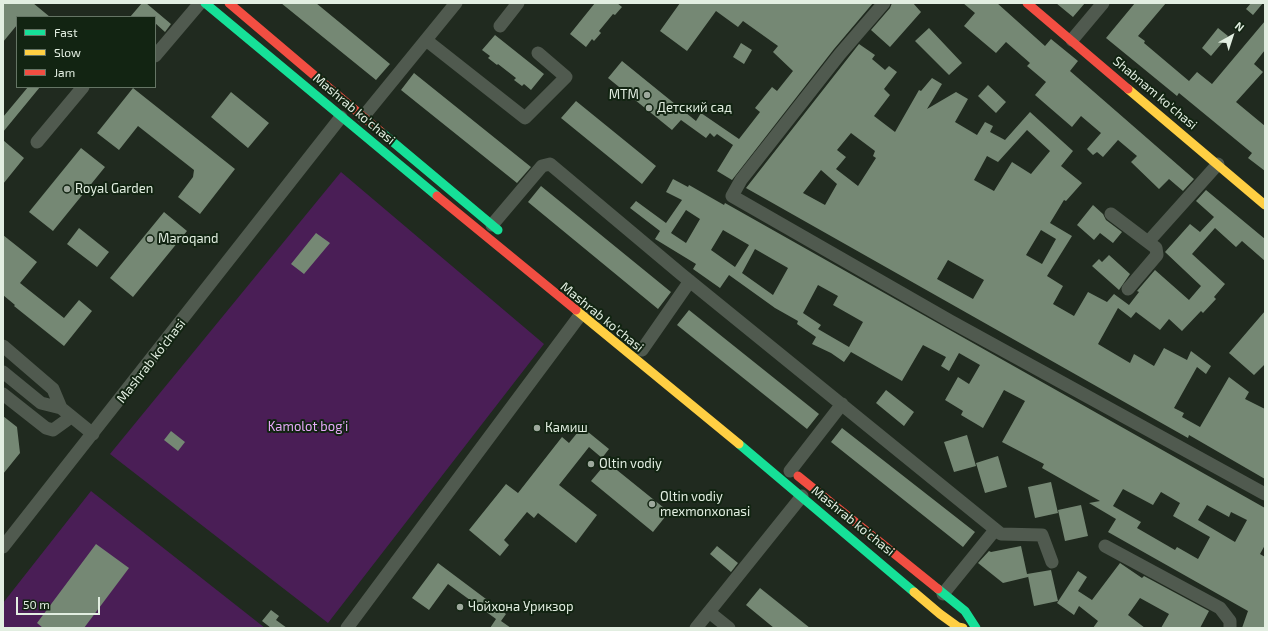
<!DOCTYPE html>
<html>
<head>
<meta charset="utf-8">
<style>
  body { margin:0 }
  #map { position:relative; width:1268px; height:631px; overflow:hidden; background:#202a1f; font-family:"Exo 2",sans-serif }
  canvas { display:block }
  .frame { position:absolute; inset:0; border:4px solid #e2eee1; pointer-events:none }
  .legend { position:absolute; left:16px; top:16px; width:140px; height:72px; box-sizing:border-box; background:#122412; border:1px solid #657565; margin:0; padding:5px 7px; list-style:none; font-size:12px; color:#e2eee1 }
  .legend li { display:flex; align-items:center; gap:8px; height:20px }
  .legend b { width:20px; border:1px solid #657565 }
  .north { position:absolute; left:1212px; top:16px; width:40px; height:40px; -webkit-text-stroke:3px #122412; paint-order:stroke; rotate:39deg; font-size:11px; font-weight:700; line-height:16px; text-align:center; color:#e2eee1 }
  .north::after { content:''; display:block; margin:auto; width:14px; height:18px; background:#e2eee1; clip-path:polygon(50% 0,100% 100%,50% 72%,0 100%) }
  .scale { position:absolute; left:16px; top:597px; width:84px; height:18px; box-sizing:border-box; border:2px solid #e2eee1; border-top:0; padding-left:5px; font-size:12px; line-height:14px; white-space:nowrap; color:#e2eee1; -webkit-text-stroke:3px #122412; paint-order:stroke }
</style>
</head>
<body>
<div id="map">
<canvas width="1268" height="631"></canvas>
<div class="frame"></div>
<ul class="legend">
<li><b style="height:5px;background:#16e098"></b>Fast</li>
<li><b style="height:5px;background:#ffcf43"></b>Slow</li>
<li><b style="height:5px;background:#f24e42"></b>Jam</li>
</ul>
<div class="north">N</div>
<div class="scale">50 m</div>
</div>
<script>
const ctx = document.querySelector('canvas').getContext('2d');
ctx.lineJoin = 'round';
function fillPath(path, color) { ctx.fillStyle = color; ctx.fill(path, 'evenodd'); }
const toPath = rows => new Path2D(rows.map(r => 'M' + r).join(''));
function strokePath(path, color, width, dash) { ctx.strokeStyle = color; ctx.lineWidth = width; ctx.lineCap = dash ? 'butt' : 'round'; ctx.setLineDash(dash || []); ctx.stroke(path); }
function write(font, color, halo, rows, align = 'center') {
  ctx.font = font + ' "Exo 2",sans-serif'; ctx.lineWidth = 4; ctx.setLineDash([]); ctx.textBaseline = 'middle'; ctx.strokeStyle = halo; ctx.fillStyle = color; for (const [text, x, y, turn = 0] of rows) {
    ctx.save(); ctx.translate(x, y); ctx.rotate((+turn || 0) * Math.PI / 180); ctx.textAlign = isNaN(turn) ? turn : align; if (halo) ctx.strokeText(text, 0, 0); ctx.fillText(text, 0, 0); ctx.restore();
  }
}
const green = toPath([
  [341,172,544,344,328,623,110,454],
  [91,491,265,628,3,628,3,603]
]);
const building = toPath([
  [3,3,33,3,50,17,17,17,17,25,3,42],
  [142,3,146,3,171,24,165,32,155,23,155,17,130,17],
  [281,3,316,3,390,64,376,80],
  [595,3,617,3,622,7,615,15,613,14,599,31,601,33,594,41,592,39,586,47,570,34],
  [680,3,873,3,834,49,732,180,717,171,733,145,717,134,714,137,710,133,706,138,681,120,672,130,608,78,622,61,696,121,701,113,739,139,760,112,755,108,772,87,777,91,793,71,773,52,778,46,743,21,738,27,716,11,687,51,660,31],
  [892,3,913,3,921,12,890,47,871,30,890,8],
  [963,3,997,3,1045,46,1051,39,1078,61,1070,71,1194,179,1183,191,1169,179,1159,189,1131,162,1137,156,1118,140,1103,157,1097,152,1093,155,1087,149,1101,133,1081,116,1072,127,1035,95,1046,82,1027,66,1030,63,1006,42,996,53,964,26,975,13],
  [1056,3,1085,3,1073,17],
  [1135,3,1166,3,1138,36,1145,41,1144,43,1189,81,1197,72,1212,84,1265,21,1265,50,1254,64,1263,72,1236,102,1265,126,1265,171,1248,158,1252,153,1179,93,1177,96,1106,38],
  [1251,3,1263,3,1253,15,1246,9],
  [929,28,962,63,949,75,915,41],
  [1218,28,1228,36,1211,56,1202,48],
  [495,35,544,74,531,90,524,84,522,86,514,80,516,78,498,64,497,65,488,58,490,56,482,50],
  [741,43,752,50,744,64,733,57],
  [859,44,875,55,872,59,885,70,889,66,897,72,884,89,890,95,874,116,895,132,919,90,921,91,932,78,942,84,927,109,956,92,968,99,955,122,977,135,985,122,993,126,990,132,1005,140,1030,112,1073,151,1061,166,1082,183,1066,201,1064,200,1050,223,1072,236,1047,276,1063,286,1053,304,1074,316,1088,292,1107,302,1114,294,1129,305,1139,292,1137,291,1155,270,1189,300,1201,286,1165,252,1190,224,1200,232,1214,217,1196,201,1206,190,1265,239,1265,261,1242,241,1236,247,1215,228,1192,254,1225,284,1214,297,1216,299,1203,313,1201,311,1182,331,1169,319,1160,330,1136,312,1131,318,1118,308,1098,344,1130,363,1134,354,1154,366,1164,348,1187,360,1191,351,1211,366,1206,374,1197,367,1174,408,1184,413,1182,417,1200,427,1229,377,1249,392,1245,399,1265,409,1265,479,1189,435,1188,438,746,188],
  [1027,130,1050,151,1031,174,1012,162,994,191,974,180,987,156,998,162],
  [851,133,875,151,873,156,876,158,858,186,836,169,846,157,837,150],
  [821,170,837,184,825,205,803,193],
  [1041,230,1056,239,1042,264,1026,255],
  [948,260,984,280,973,299,937,279],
  [414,73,531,167,517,183,401,90],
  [988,85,1006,102,996,113,978,96],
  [28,87,40,87,3,132,3,117],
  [133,88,235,169,200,214,178,197,193,177,194,170,138,126,119,150,97,133],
  [231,92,269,123,248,148,211,117],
  [576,101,656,166,642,184,561,118],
  [3,140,24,158,3,184],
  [81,148,105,167,53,231,29,212],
  [673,179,688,187,689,185,724,205,725,203,1265,508,1265,545,1260,554,1265,557,1265,628,1242,628,1248,611,1108,532,1116,519,1089,503,1100,501,1042,468,1044,464,1002,442,1025,401,1004,390,983,428,961,415,963,411,945,400,958,377,969,384,980,365,959,353,949,371,941,366,946,357,923,345,902,381,851,352,844,362,831,353,812,344,816,337,797,324,798,321,775,308,729,275,720,288,693,269,696,264,655,239,660,231,630,208,636,201,666,223,682,200,666,192],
  [686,210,700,219,686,243,671,233],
  [723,230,749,245,735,267,711,250],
  [755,249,788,268,773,295,742,273],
  [818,285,838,296,833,305,863,322,849,347,818,329,821,325,803,313],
  [1123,489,1153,505,1161,492,1180,503,1173,516,1210,537,1198,559,1177,547,1175,550,1137,528,1141,522,1113,506],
  [1207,505,1229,517,1231,512,1247,520,1235,542,1198,520],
  [541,186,671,292,658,309,528,202],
  [1093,205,1103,214,1106,220,1122,232,1113,243,1100,233,1094,240,1077,225],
  [164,212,187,231,133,297,110,278],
  [79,228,109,252,97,267,67,244],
  [316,233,330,243,304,274,291,264],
  [3,235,37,262,20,283,64,318,79,300,92,311,64,346,14,306,15,305,3,295],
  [1109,255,1130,274,1119,290,1092,266,1099,259,1102,262],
  [689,310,819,414,807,429,677,325],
  [1265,311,1265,364,1254,375,1229,353],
  [886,390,914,412,904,426,876,403],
  [3,416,17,427,20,453,3,474],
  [582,427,609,449,602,458,589,447,559,485,597,515,576,543,538,513,534,518,527,512,504,540,509,545,500,556,469,530,506,484,518,493,562,437,569,443],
  [842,428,975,532,963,547,831,442],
  [171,431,185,442,178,451,164,440],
  [967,435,976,466,954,472,944,442],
  [998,456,1007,487,985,493,976,463],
  [607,462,669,512,653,532,591,481],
  [1051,482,1058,513,1035,518,1028,487],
  [1081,505,1088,536,1065,541,1058,510],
  [96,544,129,568,84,628,43,628,37,623],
  [717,546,738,563,731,572,710,554],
  [1021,546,1027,574,1051,570,1058,601,1034,606,1028,576,1028,577,1003,583,978,563,989,551,991,552],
  [438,563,506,614,501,621,511,628,490,628,496,619,448,584,429,610,412,598],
  [1120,563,1142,578,1144,576,1209,611,1200,628,1161,628,1169,614,1140,598,1128,615,1145,628,1093,628,1098,621,1079,606,1074,615,1057,603,1078,571,1087,577,1078,591,1092,600],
  [760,588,810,628,774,628,746,605],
  [271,610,279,616,276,620,287,628,271,628,262,621]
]);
const street = toPath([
  [884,3,840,54,741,180,732,196,950,321,1265,494],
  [500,26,518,3],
  [426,40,525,118,566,77,538,53],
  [1072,40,1103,3],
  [155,56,200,3],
  [363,117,456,3],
  [37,142,83,87],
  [1111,214,1148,242],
  [492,225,542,166,550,164,681,274,1001,534,1042,535,1052,562],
  [1128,289,1157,255,1156,248,1148,242,1218,164],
  [3,346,53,389,61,408],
  [642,350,690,281],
  [3,372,41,403,61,408,93,434],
  [3,394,46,428,53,430,71,417],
  [790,471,842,404],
  [1105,546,1220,608,1230,621,1230,628],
  [3,547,341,117],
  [943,594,995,530],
  [709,612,729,628],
  [347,628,581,314],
  [696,628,802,496]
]);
const fast = toPath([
  [205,3,437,196],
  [381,132,498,230],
  [739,444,914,592],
  [938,589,965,611,976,628]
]);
const slow = toPath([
  [1128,89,1265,205],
  [576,310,739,444],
  [914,592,940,614,958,627,963,628]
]);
const jam = toPath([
  [229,3,381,132],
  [1027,3,1128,89],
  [437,196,576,310],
  [798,476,938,589]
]);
const markers = [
  [647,95,4,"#9ea99d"],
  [649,108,4,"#9ea99d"],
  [67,189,4,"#9ea99d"],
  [150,239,4,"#9ea99d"],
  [537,428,4,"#9ea99d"],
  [591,464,4,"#9ea99d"],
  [652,504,4,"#9ea99d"],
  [460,607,4,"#9ea99d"]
];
const streetNames = [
  ["Shabnam ko'chasi",1155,93,40],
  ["Mashrab ko'chasi",354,109,40],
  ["Mashrab ko'chasi",602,317,39],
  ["Mashrab ko'chasi",151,361,-52],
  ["Mashrab ko'chasi",853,521,39]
];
const poiNames = [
  ["MTM",639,95,"right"],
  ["Детский сад",657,108],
  ["Royal Garden",75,189],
  ["Maroqand",158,239],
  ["Камиш",545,428],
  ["Oltin vodiy",599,464],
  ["Oltin vodiy",660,497],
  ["mexmonxonasi",660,512],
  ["Чойхона Урикзор",468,607]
];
const parkNames = [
  ["Kamolot bog'i",308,427]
];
fillPath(green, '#4a1e56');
fillPath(building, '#758874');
strokePath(street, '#505a4f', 13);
strokePath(fast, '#16e098', 9);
strokePath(slow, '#ffcf43', 9);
strokePath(jam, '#f24e42', 9);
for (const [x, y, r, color] of markers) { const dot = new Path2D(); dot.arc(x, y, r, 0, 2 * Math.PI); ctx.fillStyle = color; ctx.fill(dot); strokePath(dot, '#122412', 1.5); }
write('13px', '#e2eee1', '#122412', streetNames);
write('13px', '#e2eee1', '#122412', poiNames, 'left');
write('13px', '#e6a9f8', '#122412', parkNames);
</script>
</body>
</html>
